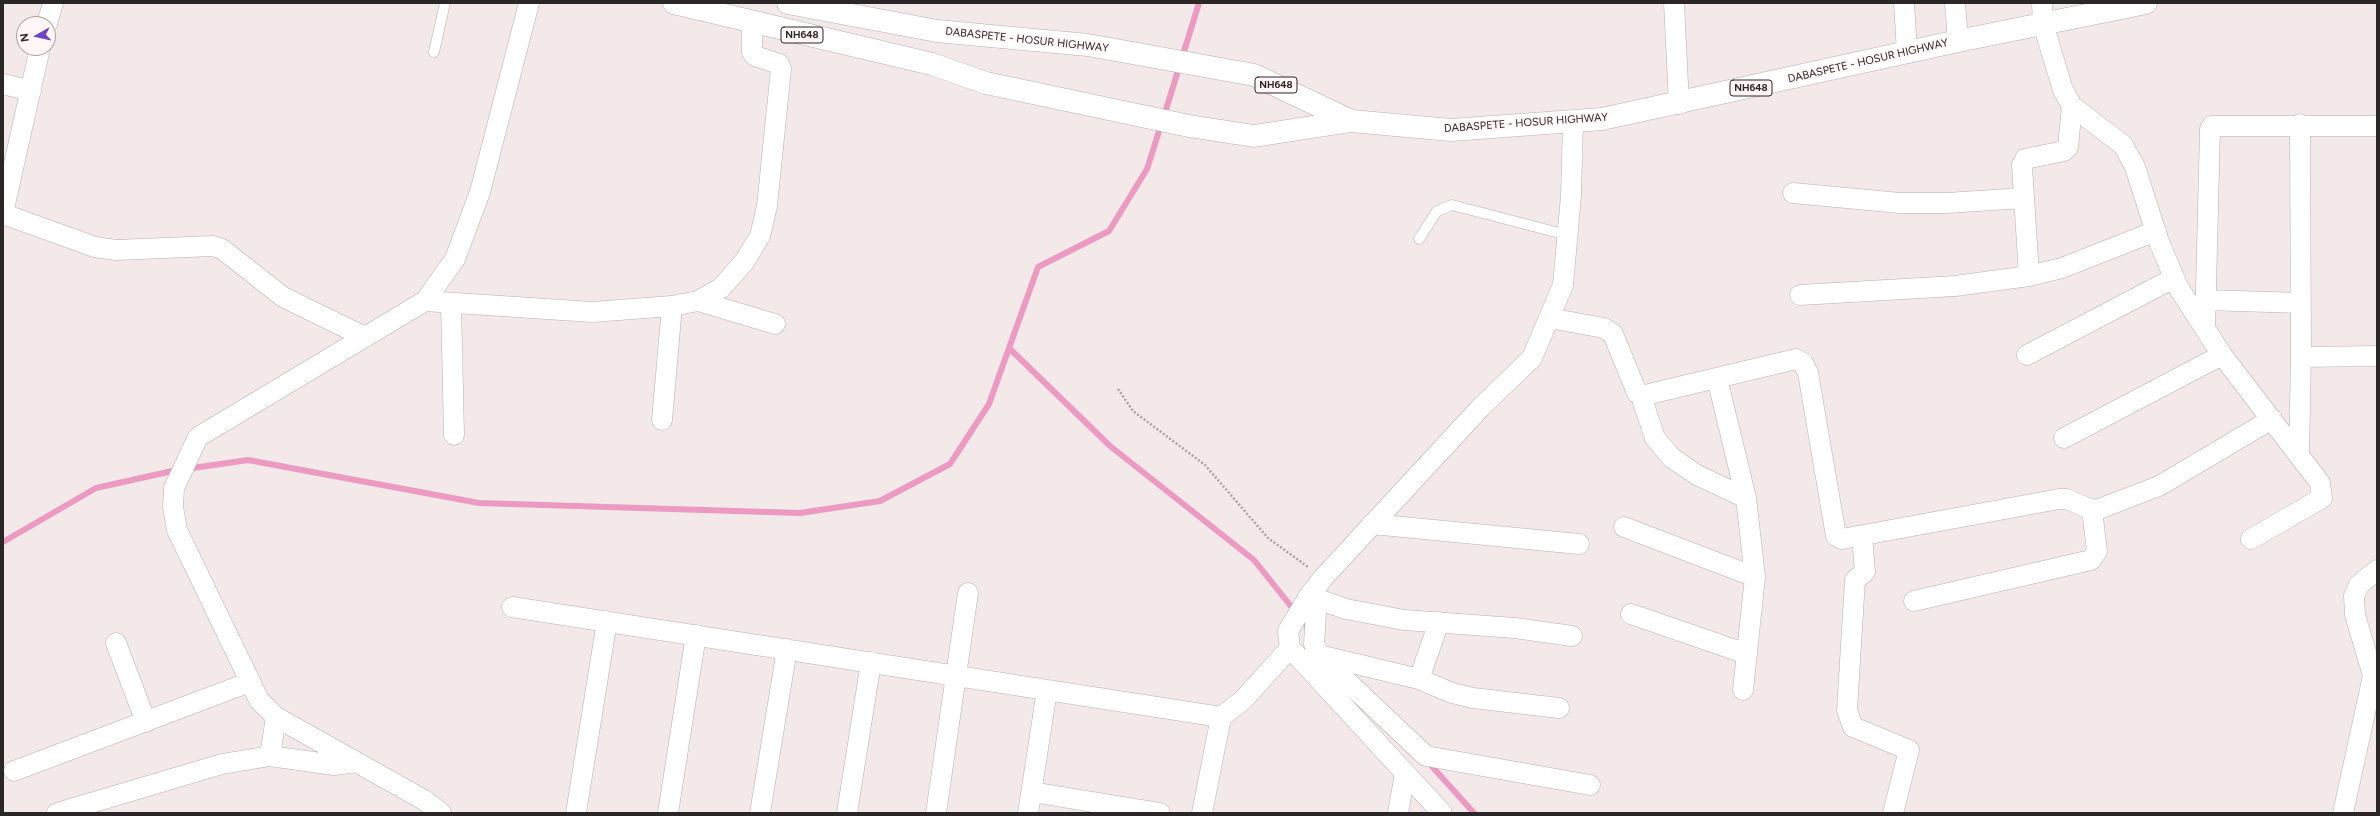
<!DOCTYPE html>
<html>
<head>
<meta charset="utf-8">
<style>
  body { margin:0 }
  #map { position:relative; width:2380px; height:816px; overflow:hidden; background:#f2e9e8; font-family:Figtree,sans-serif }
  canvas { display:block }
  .frame { position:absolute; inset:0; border:4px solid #2a2726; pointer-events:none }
  .north { position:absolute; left:16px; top:16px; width:40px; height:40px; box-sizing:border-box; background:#fff6f5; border:1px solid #aaa3a2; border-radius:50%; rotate:262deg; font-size:11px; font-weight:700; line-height:16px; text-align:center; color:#2a2726 }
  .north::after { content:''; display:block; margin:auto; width:14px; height:18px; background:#6f46bf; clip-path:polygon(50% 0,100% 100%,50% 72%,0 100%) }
</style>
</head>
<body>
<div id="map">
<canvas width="2380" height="816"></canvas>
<div class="frame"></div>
<div class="north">N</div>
</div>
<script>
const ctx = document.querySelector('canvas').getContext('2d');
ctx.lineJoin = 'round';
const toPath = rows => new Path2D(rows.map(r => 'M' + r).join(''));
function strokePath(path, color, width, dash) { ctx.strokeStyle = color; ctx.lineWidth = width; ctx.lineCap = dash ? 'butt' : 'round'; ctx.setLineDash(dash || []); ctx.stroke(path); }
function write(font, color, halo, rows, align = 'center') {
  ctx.font = font + ' Figtree,sans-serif'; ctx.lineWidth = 4; ctx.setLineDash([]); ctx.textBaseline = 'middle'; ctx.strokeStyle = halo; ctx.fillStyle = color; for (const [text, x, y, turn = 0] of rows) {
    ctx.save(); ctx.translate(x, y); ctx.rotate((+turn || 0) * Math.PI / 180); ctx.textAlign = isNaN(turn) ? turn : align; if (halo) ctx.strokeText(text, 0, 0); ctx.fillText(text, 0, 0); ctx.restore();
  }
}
const stream = toPath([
  [1164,116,1199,3],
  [1009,348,1110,446,1254,560,1310,630],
  [186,469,248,460,479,503,800,513,880,501,950,464,989,404,1038,267,1109,231,1147,169,1161,125],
  [3,542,96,488,177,470],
  [1428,762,1474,813]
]);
const path = toPath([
  [1118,389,1133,411,1205,465,1268,538,1308,567]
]);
const lane = toPath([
  [434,52,445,3],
  [1419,239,1437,211,1452,205,1567,235]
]);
const street = toPath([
  [1674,3,1679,104],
  [1904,3,1907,53],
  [1955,3,1958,41],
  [2042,3,2043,24,2063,90,2072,106,2123,145,2135,167,2159,242,2178,287,2222,355,2320,483,2322,498,2251,539],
  [47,24,53,3],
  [3,84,31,91],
  [1793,193,1900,203,1947,203,2024,198],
  [3,213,40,48],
  [3,214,95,247,116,250,213,246,222,249,283,297,365,337],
  [2029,276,2022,165,2025,159,2064,151,2068,147,2072,106],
  [1800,295,1955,286,2029,276,2062,268,2156,231],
  [2206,300,2300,303],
  [425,301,592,312,672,306,698,301,721,288,744,262,760,236,767,206,781,69,779,64,755,56,752,52,752,22],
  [698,301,775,324],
  [451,303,454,435],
  [1549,318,1604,328,1613,334,1637,393,1641,396,1796,359,1803,363,1808,373,1836,536,1842,539,2059,499,2067,499,2092,510,2099,509,2159,486,2272,419],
  [2205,328,2210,129,2212,126,2377,126],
  [2027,355,2174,278],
  [2301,357,2377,356],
  [1717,378,1746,498,1755,577,1743,690],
  [1641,396,1655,438,1672,458,1697,475,1746,498],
  [662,420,672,306],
  [2064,438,2222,355],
  [2299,455,2301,357,2300,124],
  [1372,524,1579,544],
  [1624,527,1755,577],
  [1862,536,1865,572,1855,580,1847,710,1853,727,1909,750,1893,813],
  [2377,570,2359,585,2354,596,2355,615,2377,689],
  [1309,596,1346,609,1404,620,1515,628,1572,636],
  [1317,598,1314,644,1319,655,1426,756,1590,785],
  [1914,601,2091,560,2097,551,2092,510],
  [512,607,1221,717,1243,700,1290,648],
  [1631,614,1747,654],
  [116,643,146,722],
  [1319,655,1419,679,1452,693,1473,698,1559,708],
  [1419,679,1439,622],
  [270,756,276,717],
  [14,771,250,682],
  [1032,792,1160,813],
  [57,813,222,764,270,756,334,765,356,762],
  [441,813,424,800,276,717,259,700,177,530,173,507,174,488,198,437,425,301,455,259,480,192,529,3],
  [576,813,607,621],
  [668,813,696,635],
  [760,813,787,649],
  [847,813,871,662],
  [936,813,968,593],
  [1028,813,1047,690],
  [1202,813,1221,717],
  [1398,813,1405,773],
  [1442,813,1290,648,1288,631,1309,596,1323,578,1481,407,1532,358,1563,285,1571,196,1573,122],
  [2343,813,2373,676]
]);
const highway = toPath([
  [674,3,932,64,986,83,1189,126,1254,136,1351,121,1451,130,1602,119,1958,41,2146,3],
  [788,3,937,31,1088,45,1254,75,1351,121]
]);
const shields = [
  [802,35,42],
  [1276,85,42],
  [1751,88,42]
];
const shieldNames = [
  ["NH648",802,35],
  ["NH648",1276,85],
  ["NH648",1751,88]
];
const streetNames = [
  ["DABASPETE - HOSUR HIGHWAY",1027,40,6],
  ["DABASPETE - HOSUR HIGHWAY",1868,61,-13],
  ["DABASPETE - HOSUR HIGHWAY",1526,123,-4]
];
strokePath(stream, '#ed9ac2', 6);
strokePath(lane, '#b8b0af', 11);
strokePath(street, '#b8b0af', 21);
strokePath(highway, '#b8b0af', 23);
strokePath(path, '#aba4a3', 2.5, [2, 2]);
strokePath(lane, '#fff', 10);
strokePath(street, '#fff', 20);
strokePath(highway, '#fff', 22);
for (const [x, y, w] of shields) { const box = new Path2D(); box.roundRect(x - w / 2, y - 8, w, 16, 3); ctx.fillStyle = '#fff6f5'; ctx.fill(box); strokePath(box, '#2a2726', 1); }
write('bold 10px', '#2a2726', null, shieldNames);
write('11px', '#2a2726', '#fff6f5', streetNames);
</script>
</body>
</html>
